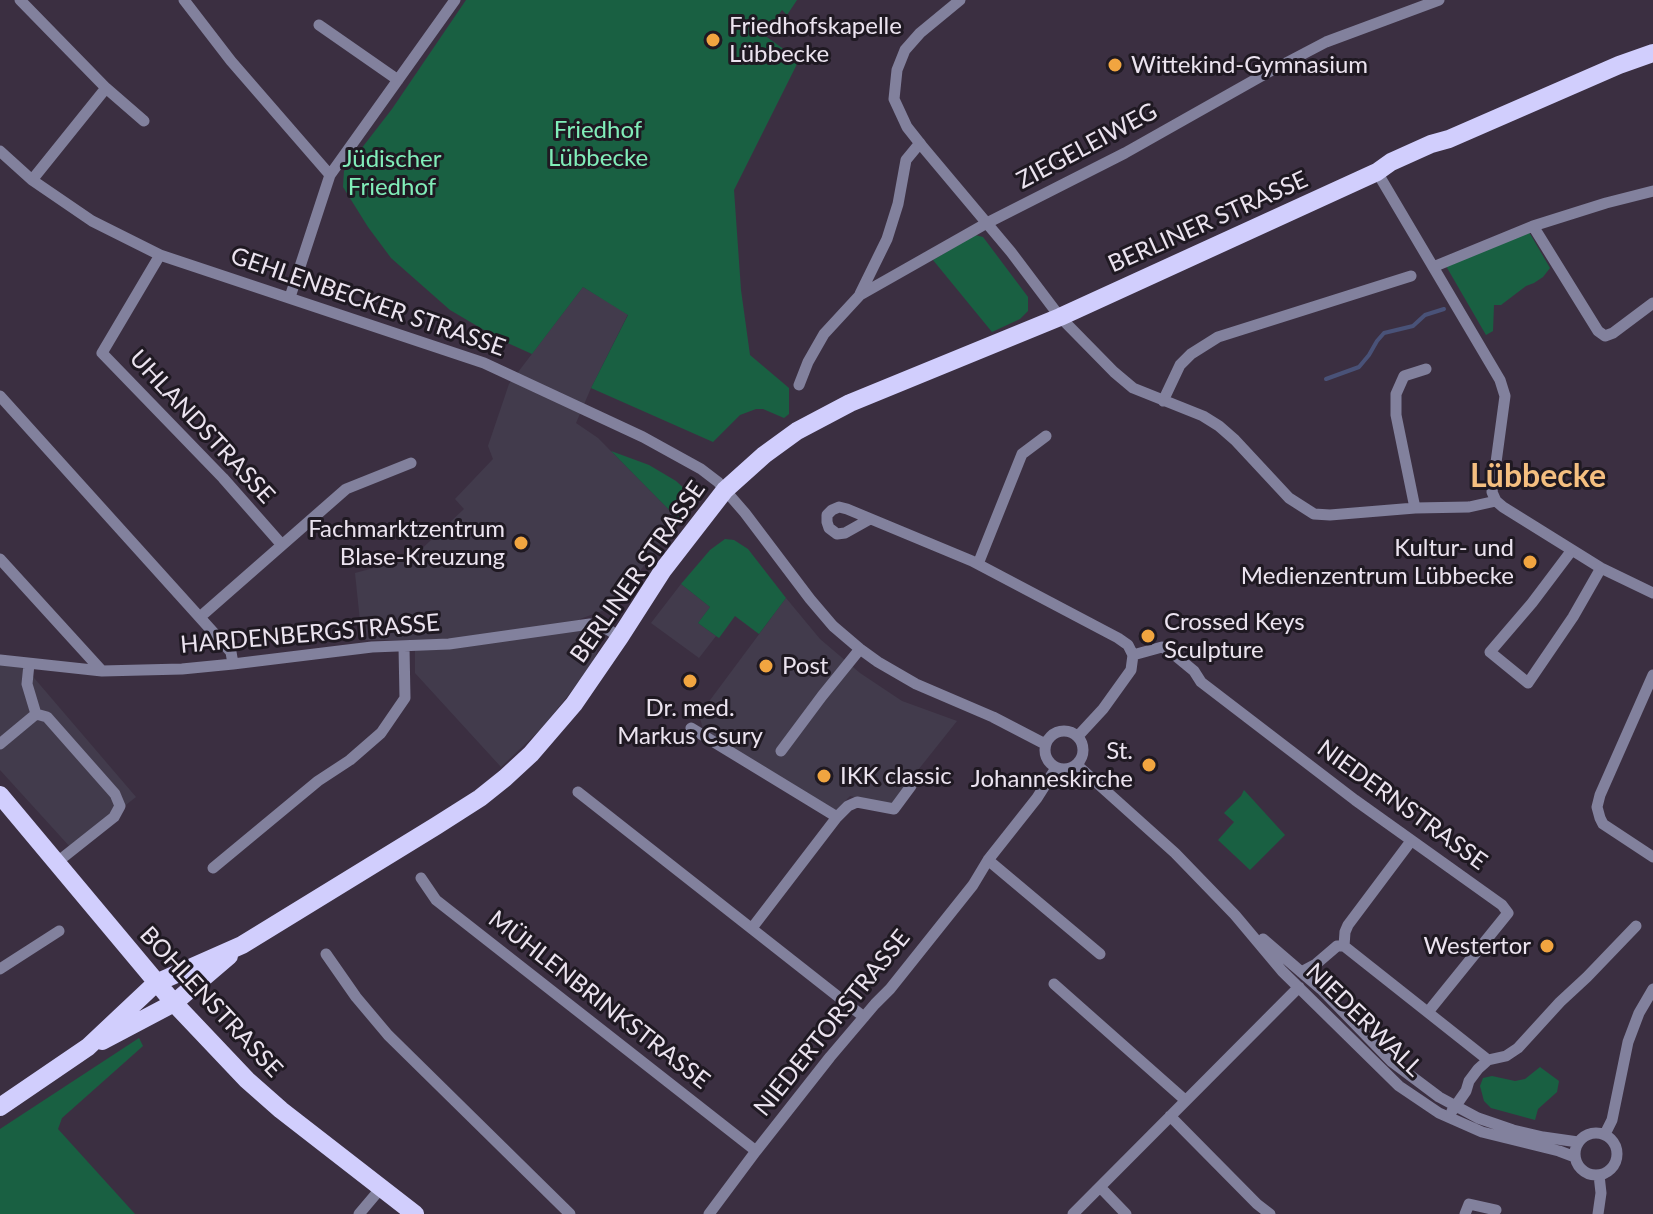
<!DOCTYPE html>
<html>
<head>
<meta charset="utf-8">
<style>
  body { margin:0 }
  canvas { display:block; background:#3b2f41 }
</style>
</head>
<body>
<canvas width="1653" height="1214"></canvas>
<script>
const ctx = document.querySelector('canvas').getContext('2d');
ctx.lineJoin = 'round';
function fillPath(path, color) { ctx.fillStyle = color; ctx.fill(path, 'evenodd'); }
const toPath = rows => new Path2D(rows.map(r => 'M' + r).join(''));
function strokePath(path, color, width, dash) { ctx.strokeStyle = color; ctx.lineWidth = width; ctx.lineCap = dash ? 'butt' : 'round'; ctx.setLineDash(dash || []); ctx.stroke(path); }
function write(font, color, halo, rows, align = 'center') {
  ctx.font = font + ' Lato,sans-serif'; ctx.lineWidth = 6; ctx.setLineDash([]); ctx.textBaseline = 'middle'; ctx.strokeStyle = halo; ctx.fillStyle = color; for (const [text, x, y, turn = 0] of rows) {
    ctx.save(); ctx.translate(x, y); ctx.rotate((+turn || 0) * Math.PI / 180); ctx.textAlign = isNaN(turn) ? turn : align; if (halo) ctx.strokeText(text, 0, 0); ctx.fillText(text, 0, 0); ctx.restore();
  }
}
const commercial = toPath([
  [583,287,628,314,591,388,576,423,598,438,681,522,653,553,617,603,610,608,580,619,581,636,593,641,598,648,595,658,574,688,541,729,501,767,415,673,415,640,362,640,355,573,412,558,464,509,455,499,493,459,488,446,509,384],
  [681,584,710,607,698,623,716,636,699,658,651,623],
  [786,598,820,639,860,673,902,701,957,721,891,804,879,803,850,796,836,811,703,729,699,715],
  [0,662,23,665,136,797,71,848,0,770]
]);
const green = toPath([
  [466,0,797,0,787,15,782,10,764,35,799,60,734,190,741,290,750,355,789,388,789,414,784,418,763,409,756,409,740,415,713,442,591,388,628,315,583,287,532,354,501,340,450,310,391,258,368,227,343,187,344,171,392,109],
  [1529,232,1550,268,1543,277,1534,283,1526,286,1501,305,1494,305,1493,331,1486,335,1446,266],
  [975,235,983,237,1028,297,1028,311,1020,319,992,332,933,260],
  [611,451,649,465,676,481,687,491,689,504,681,522],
  [725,539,734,540,748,549,786,598,759,634,735,616,719,638,716,636,698,623,710,607,681,584,710,550],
  [1244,790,1285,835,1250,870,1218,840,1234,822,1224,813,1241,796],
  [139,1038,143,1046,62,1118,58,1129,135,1214,0,1214,0,1129],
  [1540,1067,1559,1081,1557,1092,1538,1109,1535,1120,1491,1108,1484,1101,1480,1086,1483,1078,1492,1076,1515,1081,1525,1079]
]);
const stream = toPath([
  [1326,379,1359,367,1369,355,1377,341,1384,333,1413,326,1425,315,1444,309]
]);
const street = toPath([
  [20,0,106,88,144,121],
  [184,0,231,61,330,175],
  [960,0,920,33,905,50,897,70,894,99,907,127,922,146,1011,252,1060,317,1114,372,1133,388,1203,416,1219,426,1235,440,1289,498,1314,514,1330,515,1415,508,1469,507,1496,501],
  [319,25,398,80],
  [0,151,32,180,92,221,160,255,484,363,643,437,701,469,718,482,745,513,810,599,833,626,860,649,878,662,916,684,993,717,1045,744],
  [1377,172,1500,380,1505,396,1492,492,1496,501,1503,507,1601,568,1653,593],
  [32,180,106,88],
  [1533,226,1598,331,1605,336,1613,333,1653,303],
  [160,255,102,353,223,478,282,545],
  [1433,267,1533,226,1606,203,1653,191],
  [860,294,887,239,898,204,906,160,920,143],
  [290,297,330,175,455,0],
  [799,385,808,362,824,334,860,295,987,223,1125,153,1265,74,1326,42,1439,0],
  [0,396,231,652,233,664],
  [1163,401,1180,365,1191,354,1218,337,1411,276],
  [1415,508,1396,415,1396,394,1404,376,1426,369],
  [870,519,845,533,837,534,829,528,827,522,827,515,832,510,839,507,847,509,972,561,1118,638,1128,645,1133,655],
  [1572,550,1532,603,1490,652,1528,683,1573,617,1601,568],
  [0,559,102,671],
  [978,564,1022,454,1046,436],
  [200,617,346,489,411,463],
  [1133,655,1162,647,1171,652,1194,671,1201,682,1355,800,1502,905,1508,913,1428,1012],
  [0,660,102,671,182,669,233,664,372,647,449,644,590,624,607,629,620,637],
  [29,664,27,684,36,714],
  [1653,675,1600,795,1597,807,1600,818,1603,824,1653,857],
  [691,728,837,817],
  '1045 750a19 19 0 1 1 38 0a19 19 0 1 1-38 0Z',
  [1078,736,1103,709,1131,670,1133,655],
  [0,744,36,714,47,717,115,794,120,806,114,817,56,863],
  [781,751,822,696,860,649],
  [1077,765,1175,853,1235,915,1282,971,1399,1086,1439,1113,1482,1132,1559,1151,1575,1157],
  [578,792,864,1017],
  [988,860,1100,954],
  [213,868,318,781,350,760,381,733,405,698,404,647],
  [421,878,436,900,756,1151],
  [752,928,837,817,848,806,857,802,894,809,911,786],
  [1263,939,1321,989,1391,1061,1439,1097,1478,1118,1513,1130,1543,1137,1578,1142],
  [1344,946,1488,1060],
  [1344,946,1345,932,1348,925,1411,841],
  [326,954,356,997,388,1035,570,1214],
  [0,969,59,931],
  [1301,972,1316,964,1337,946,1344,946],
  [1054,984,1185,1100],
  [1452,1111,1466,1091,1469,1081,1478,1069,1488,1060,1506,1056,1518,1048,1560,1002,1587,977,1636,926],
  [1170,1116,1257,1204,1270,1214],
  '1575 1154a21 21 0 1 1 42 0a21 21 0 1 1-42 0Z',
  [1605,1134,1612,1120,1628,1042,1639,1013,1653,989],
  [1100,1187,1126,1214],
  [359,1214,381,1188],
  [709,1214,756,1151,830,1057,875,1004,890,989,973,885,988,860,1037,798,1056,768],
  [1073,1214,1299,987],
  [1465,1214,1469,1204,1496,1210],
  [1598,1214,1601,1193,1599,1175]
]);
const primary = toPath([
  [0,795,174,1003,247,1080,281,1110,415,1214],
  [102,1041,174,1003,229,956],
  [0,1107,88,1047,156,983,242,945,436,826,480,798,505,778,531,754,574,704,620,637,663,570,725,490,764,455,797,431,850,403,1060,317,1377,172,1391,162,1431,144,1449,139,1619,65,1653,53]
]);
const markers = [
  [713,40,8,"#f1a540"],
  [1115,65,8,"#f1a540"],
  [521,543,8,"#f1a540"],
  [1530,562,8,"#f1a540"],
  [1148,636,8,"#f1a540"],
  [766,666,8,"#f1a540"],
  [690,681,8,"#f1a540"],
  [1149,765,8,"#f1a540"],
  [824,776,8,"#f1a540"],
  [1547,946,8,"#f1a540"]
];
const poiNames = [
  ["Friedhofskapelle",729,26],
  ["Lübbecke",729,54],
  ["Wittekind-Gymnasium",1131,65],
  ["Fachmarktzentrum",505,529,"right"],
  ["Blase-Kreuzung",505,557,"right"],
  ["Kultur- und",1514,548,"right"],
  ["Medienzentrum Lübbecke",1514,576,"right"],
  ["Crossed Keys",1164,622],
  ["Sculpture",1164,650],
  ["Post",782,666],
  ["Dr. med.",690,708,"center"],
  ["Markus Csury",690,736,"center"],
  ["St.",1133,751,"right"],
  ["Johanneskirche",1133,779,"right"],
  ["IKK classic",840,776],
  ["Westertor",1531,946,"right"]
];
const parkNames = [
  ["Friedhof",598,130],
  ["Lübbecke",598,158],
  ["Jüdischer",392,159],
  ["Friedhof",392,187]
];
const streetNames = [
  ["ZIEGELEIWEG",1087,146,-28],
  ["BERLINER STRASSE",1208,222,-24],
  ["GEHLENBECKER STRASSE",368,302,19],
  ["UHLANDSTRASSE",202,427,47],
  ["BERLINER STRASSE",638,572,-55],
  ["HARDENBERGSTRASSE",310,634,-5],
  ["NIEDERNSTRASSE",1402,805,36],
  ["MÜHLENBRINKSTRASSE",599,1000,38],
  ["BOHLENSTRASSE",211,1002,47],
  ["NIEDERWALL",1364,1020,44],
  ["NIEDERTORSTRASSE",832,1023,-51]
];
const districtNames = [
  ["Lübbecke",1538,477]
];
fillPath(commercial, '#423b4c');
fillPath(green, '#196042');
strokePath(stream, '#495278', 4);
strokePath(street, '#82819d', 11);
strokePath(primary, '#d1cefd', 18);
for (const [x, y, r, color] of markers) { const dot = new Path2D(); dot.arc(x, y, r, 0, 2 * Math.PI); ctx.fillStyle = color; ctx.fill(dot); strokePath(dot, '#1f1922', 3); }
write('24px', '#ebe3ef', '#1f1922', poiNames, 'left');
write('24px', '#81edb9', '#1f1922', parkNames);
write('24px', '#ebe3ef', '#1f1922', streetNames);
write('bold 32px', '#f4bf80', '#1f1922', districtNames);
</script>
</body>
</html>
